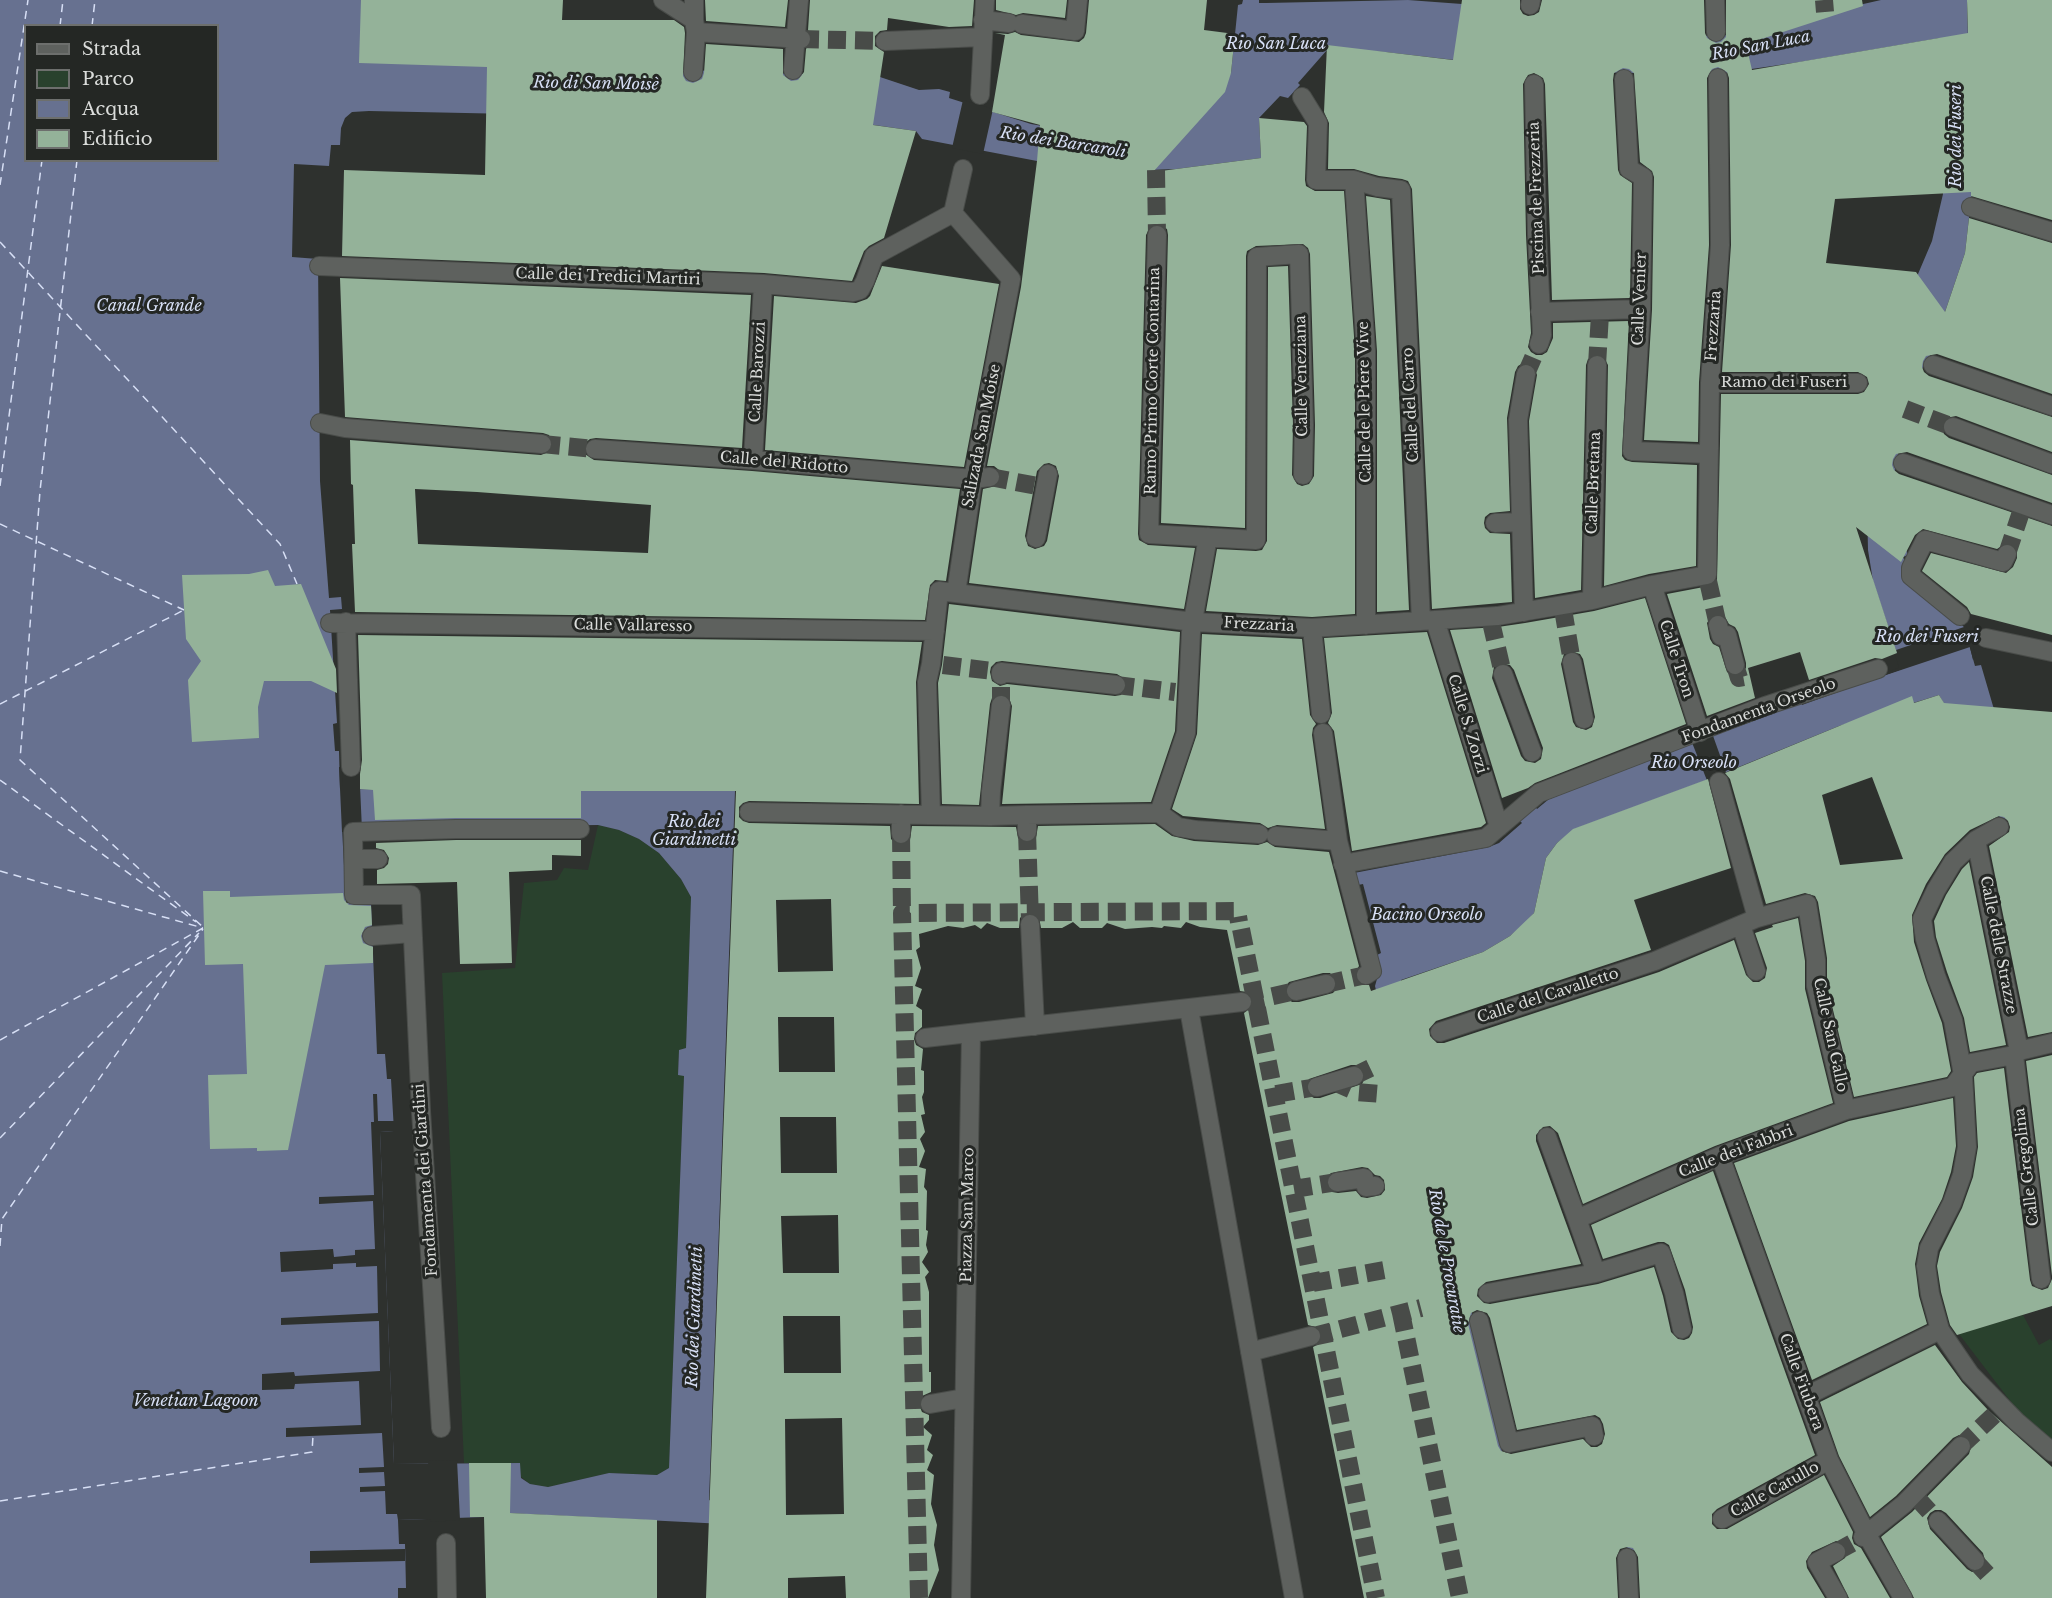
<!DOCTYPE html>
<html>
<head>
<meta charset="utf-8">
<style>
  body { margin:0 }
  #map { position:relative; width:2052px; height:1598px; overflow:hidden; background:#2e312e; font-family:"Libre Baskerville",serif }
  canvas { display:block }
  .legend { position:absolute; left:24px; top:24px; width:195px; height:138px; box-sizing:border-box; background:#242724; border:2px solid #6d6f6d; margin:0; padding:8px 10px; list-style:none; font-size:18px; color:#dadcda }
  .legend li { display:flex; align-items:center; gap:12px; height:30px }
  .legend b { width:30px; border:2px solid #6d6f6d }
</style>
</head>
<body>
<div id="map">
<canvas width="2052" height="1598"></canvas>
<ul class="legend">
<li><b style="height:8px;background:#5e615e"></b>Strada</li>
<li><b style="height:16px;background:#29412d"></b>Parco</li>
<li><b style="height:16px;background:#677190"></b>Acqua</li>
<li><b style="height:16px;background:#94b299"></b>Edificio</li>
</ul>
</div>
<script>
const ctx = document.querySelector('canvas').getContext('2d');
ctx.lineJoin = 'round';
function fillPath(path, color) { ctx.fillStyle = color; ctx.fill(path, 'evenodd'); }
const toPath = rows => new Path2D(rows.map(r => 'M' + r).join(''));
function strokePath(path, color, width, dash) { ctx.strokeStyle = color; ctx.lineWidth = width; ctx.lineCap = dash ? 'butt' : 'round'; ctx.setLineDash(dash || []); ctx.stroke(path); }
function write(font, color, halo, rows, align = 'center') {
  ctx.font = font + ' "Libre Baskerville",serif'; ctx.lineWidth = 6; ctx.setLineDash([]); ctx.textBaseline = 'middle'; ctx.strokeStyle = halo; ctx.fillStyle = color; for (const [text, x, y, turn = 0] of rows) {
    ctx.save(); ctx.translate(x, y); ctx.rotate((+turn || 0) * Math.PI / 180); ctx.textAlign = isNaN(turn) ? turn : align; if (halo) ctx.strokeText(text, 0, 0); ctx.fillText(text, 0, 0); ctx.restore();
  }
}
const green = toPath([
  [598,825,619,830,639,839,659,853,681,879,691,897,686,1048,679,1050,678,1074,684,1075,669,1468,657,1475,609,1473,548,1487,530,1484,521,1477,519,1463,464,1463,442,973,515,968,524,883,557,880,564,868,588,870],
  [2023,1315,2039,1345,2050,1339,2052,1341,2052,1440,2021,1415,1959,1334]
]);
const water = toPath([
  [0,0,361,0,604,67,880,77,919,90,939,89,950,92,949,98,1031,124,1110,138,1231,73,1238,5,1242,4,1243,0,1259,0,1259,3,1266,3,1408,0,1462,4,1593,33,1722,36,1881,0,1973,0,1967,2,1972,191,1965,253,1929,359,1923,367,1907,403,1894,476,1902,538,1908,555,1903,557,1908,567,1909,578,1964,627,1975,666,1981,665,1993,706,2019,769,2014,822,1998,816,1968,747,1939,695,1839,726,1707,780,1575,829,1557,843,1546,858,1534,913,1525,923,1510,936,1483,952,1401,980,1500,1445,1526,1525,1602,1515,1638,1552,1614,1542,1504,1550,1375,986,1380,968,1377,955,1381,953,1363,884,1358,885,1354,873,1489,847,1499,843,1522,823,1518,819,1533,804,1537,809,1549,799,1692,743,1773,714,1772,710,1800,699,1802,705,1902,669,1873,581,1868,550,1866,458,1883,369,1918,274,1932,241,1943,194,1940,38,1800,62,1710,75,1550,71,1385,52,1327,50,1298,83,1300,85,1288,98,1280,96,1259,118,1261,158,1176,169,1148,170,1037,161,922,139,916,131,797,114,561,115,369,111,352,112,345,118,341,128,340,145,331,145,329,166,294,164,292,257,318,259,320,481,329,598,341,597,342,609,330,610,337,723,333,724,335,751,339,751,340,789,735,791,709,1500,764,1526,487,1512,484,1517,398,1520,399,1544,405,1544,406,1588,398,1588,398,1598,0,1598],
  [26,26,218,26,218,160,26,160],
  [598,825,619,830,639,839,659,853,681,879,691,897,686,1048,679,1050,678,1075,684,1076,669,1468,657,1475,609,1473,548,1487,530,1484,521,1478,520,1463,394,1464,380,1132,394,1131,391,1079,387,1079,385,1054,377,1054,371,903,346,903,342,828]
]);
const pier = toPath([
  [963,100,993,109,983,154,952,148],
  [1962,621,1966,625,1973,646,1976,656,1973,660,1970,647,1880,677,1879,674,1899,668,1895,655,1897,654,1896,650,1964,627],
  [1712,733,1727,775,1708,783,1691,740],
  [339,767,342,767,343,786,360,786,362,830,342,832],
  [373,1094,377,1094,378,1121,394,1121,394,1131,380,1132,394,1464,428,1464,429,1461,457,1460,460,1520,431,1522,430,1519,398,1520,397,1514,386,1514,385,1491,360,1492,360,1487,385,1486,384,1472,359,1473,359,1468,384,1467,382,1433,286,1437,286,1428,361,1425,359,1381,295,1384,294,1389,262,1390,262,1374,294,1372,295,1376,380,1371,379,1321,281,1325,281,1318,378,1313,377,1266,356,1267,356,1263,333,1264,333,1269,281,1272,280,1252,333,1249,334,1257,355,1255,355,1250,375,1249,373,1201,319,1204,319,1197,374,1195,371,1122,374,1122],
  [405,1549,405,1561,310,1563,310,1551]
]);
const ferry = toPath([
  [60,26,63,0],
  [92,26,95,0],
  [77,160,40,491,20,760,204,928],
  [0,185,28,0],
  [0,242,280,544,297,584],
  [0,486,42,160],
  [0,524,184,610],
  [0,704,184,610],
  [0,780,196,922],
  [0,871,203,928],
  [0,1040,203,928],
  [0,1138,199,933],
  [0,1246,2,1219,203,929],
  [0,1501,312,1452,313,1436]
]);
const building = toPath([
  [361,0,563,0,562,20,674,20,684,27,685,33,683,76,686,81,693,83,702,79,704,73,706,44,783,49,783,75,791,81,798,80,804,72,806,49,812,40,811,35,808,30,810,0,974,0,972,26,949,27,888,18,887,30,880,31,875,36,875,46,884,52,873,125,916,131,884,238,869,246,864,251,852,281,764,273,342,256,344,170,485,175,487,67,359,63],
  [705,0,788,0,785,27,706,21],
  [996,0,1067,0,1065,18,1023,13,1016,15,996,10],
  [1089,0,1207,0,1204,30,1235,34,1231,73,1225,92,1153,172,1261,158,1259,118,1304,122,1307,126,1305,180,1306,186,1315,191,1344,191,1355,351,1355,614,1312,617,1206,611,1217,549,1256,551,1262,550,1267,541,1268,267,1288,266,1293,425,1292,475,1297,484,1302,486,1309,484,1314,476,1315,425,1310,254,1308,248,1303,244,1256,246,1247,251,1246,256,1245,528,1161,523,1168,235,1167,229,1158,224,1151,225,1146,235,1138,534,1139,540,1148,545,1195,548,1184,609,969,583,983,489,996,486,1000,481,1001,475,999,470,994,466,987,466,1021,287,1037,161,1040,125,992,112,1005,35,995,33,1008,34,1015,32,1021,35,1079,42,1084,38,1086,33],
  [1049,463,1056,466,1059,476,1047,541,1044,546,1035,549,1028,546,1025,536,1037,471,1044,464],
  [1462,0,1520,0,1520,9,1523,14,1528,16,1534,15,1539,12,1542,0,1704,0,1705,33,1707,38,1716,43,1721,42,1726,37,1726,0,1862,0,1863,6,1746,44,1752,70,1968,33,1967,0,2052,0,2052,220,1971,196,1971,192,1835,199,1826,263,1916,272,1945,312,1965,253,1969,218,2052,243,2052,394,1937,354,1926,356,1923,361,1922,367,1924,372,1929,376,2052,417,2052,452,1956,416,1946,418,1943,423,1942,428,1944,434,1949,438,2052,475,2052,503,1907,452,1896,454,1893,459,1892,465,1894,470,1899,474,2052,526,2052,635,1971,614,1967,607,1922,571,1931,553,2006,573,2013,567,2017,558,2017,548,2013,544,2006,543,1997,549,1923,529,1915,535,1901,562,1856,527,1897,653,1882,659,1875,658,1809,680,1800,652,1748,668,1755,698,1707,716,1667,594,1709,586,1717,580,1721,394,1858,394,1864,392,1869,384,1867,377,1858,372,1722,372,1731,245,1729,78,1727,72,1718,67,1712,69,1707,78,1709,245,1699,382,1698,442,1644,440,1652,310,1654,177,1652,171,1640,162,1634,73,1629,69,1623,68,1614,73,1613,80,1618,170,1620,175,1632,183,1630,298,1552,300,1545,84,1543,78,1534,73,1528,75,1523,84,1526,235,1531,333,1528,347,1531,352,1536,355,1542,355,1547,352,1553,338,1553,323,1629,321,1622,456,1625,460,1632,462,1697,465,1696,566,1649,574,1604,586,1608,365,1603,356,1597,354,1588,359,1586,365,1581,590,1535,598,1529,421,1537,375,1534,366,1528,363,1523,363,1518,366,1515,372,1507,418,1510,511,1490,513,1485,517,1484,523,1485,528,1490,533,1510,534,1512,602,1432,609,1412,189,1408,181,1402,179,1379,176,1354,169,1328,169,1329,123,1324,112,1327,45,1453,60],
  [1716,614,1725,617,1729,624,1735,627,1738,632,1746,663,1746,668,1738,676,1732,676,1727,672,1719,647,1713,644,1710,639,1707,623,1710,618],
  [1366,196,1390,200,1409,610,1377,612,1377,351],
  [882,266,999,284,964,467,765,450,774,296,856,303,867,299,870,296],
  [340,278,751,295,742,448,596,438,590,439,585,443,584,449,585,454,594,460,752,471,960,489,946,581,935,580,930,585,925,620,355,612,352,544,355,544,353,485,351,484,350,440,541,455,551,451,553,444,549,435,543,433,345,417],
  [415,489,477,492,651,505,648,553,418,544],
  [268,570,275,586,301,584,336,669,337,693,311,681,264,681,258,707,259,738,192,742,188,680,201,661,186,639,182,575,249,574],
  [1645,598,1686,724,1535,783,1528,788,1502,798,1450,630,1498,627,1525,623,1594,611],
  [1570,651,1580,654,1583,659,1595,717,1592,727,1586,730,1576,727,1573,722,1561,664,1564,654],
  [1500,663,1510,665,1514,670,1543,748,1541,759,1535,763,1525,761,1521,756,1492,678,1494,667],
  [949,604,1180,632,1175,731,1151,802,1002,804,1012,706,1008,696,1002,694,992,698,990,704,979,805,942,804,938,683,942,665],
  [1002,661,1117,674,1126,680,1127,687,1121,695,1115,696,1007,684,1000,686,992,681,990,672,991,667,996,662],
  [1427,632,1486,823,1481,827,1352,851,1334,731,1328,723,1332,713,1324,638],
  [1202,634,1302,639,1310,715,1316,724,1313,728,1312,735,1325,829,1277,825,1268,828,1260,823,1183,816,1172,809,1197,734],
  [358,635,922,642,916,682,919,804,749,801,743,803,739,807,739,817,743,821,749,823,890,826,891,839,895,843,900,845,906,844,910,840,912,826,1016,827,1018,838,1022,842,1028,843,1036,838,1038,826,1155,824,1172,836,1194,841,1258,845,1267,842,1275,847,1329,852,1359,966,1356,971,1355,976,1361,985,1369,985,1371,991,1483,952,1510,936,1534,913,1546,858,1557,843,1573,829,1708,779,1731,868,1634,900,1651,950,1436,1021,1429,1029,1430,1036,1437,1043,1444,1043,1659,972,1734,940,1746,975,1753,982,1759,982,1765,978,1767,968,1755,933,1773,927,1772,925,1798,918,1805,961,1805,989,1833,1103,1715,1146,1583,1204,1558,1133,1550,1126,1543,1127,1536,1135,1536,1141,1581,1264,1486,1282,1478,1289,1477,1296,1484,1303,1490,1304,1598,1284,1654,1267,1663,1296,1671,1332,1678,1339,1684,1340,1689,1338,1692,1333,1693,1327,1685,1290,1669,1245,1664,1242,1658,1242,1603,1259,1591,1225,1713,1171,1815,1455,1717,1509,1712,1514,1712,1524,1717,1529,1727,1529,1824,1475,1853,1532,1852,1538,1854,1544,1861,1548,1890,1598,1849,1598,1833,1566,1845,1558,1847,1553,1846,1546,1841,1542,1836,1541,1812,1552,1806,1561,1807,1568,1825,1598,1640,1598,1638,1557,1633,1548,1627,1547,1620,1549,1616,1558,1618,1598,1364,1598,1313,1347,1319,1344,1322,1334,1319,1328,1308,1325,1244,1013,1252,1007,1253,1000,1247,992,1240,991,1227,930,1200,927,1186,922,1181,928,1164,926,1162,928,1152,927,1125,929,1107,923,1102,928,1080,928,1073,922,1062,928,1041,928,1039,917,1030,913,1024,914,1020,918,1019,928,1000,928,987,923,981,929,975,925,963,928,948,926,919,934,920,947,916,950,921,968,915,986,922,989,916,1006,922,1010,922,1027,915,1033,914,1039,916,1045,923,1049,921,1070,924,1071,924,1092,922,1097,925,1114,921,1115,925,1132,920,1139,925,1151,919,1167,926,1169,924,1187,927,1191,926,1230,928,1231,926,1245,928,1252,922,1262,929,1272,925,1277,929,1292,929,1372,931,1372,931,1392,922,1396,919,1405,922,1412,929,1415,929,1420,923,1427,932,1435,927,1450,933,1455,927,1470,934,1475,931,1504,937,1525,934,1545,939,1570,928,1598,846,1598,845,1576,788,1578,788,1598,706,1598,736,791,581,791,581,818,456,818,375,820,373,790,360,789,360,774,362,760],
  [831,899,833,971,778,972,776,900],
  [1323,973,1330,973,1337,981,1337,988,1333,993,1299,1002,1292,1002,1287,998,1285,988,1289,982],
  [778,1017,834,1017,835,1072,779,1072],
  [1351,1065,1357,1065,1365,1072,1365,1078,1362,1084,1320,1098,1314,1098,1309,1095,1306,1085,1309,1079],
  [780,1117,836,1117,837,1173,781,1173],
  [1362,1167,1368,1168,1375,1175,1380,1176,1384,1180,1385,1190,1381,1195,1367,1198,1361,1197,1356,1191,1338,1193,1332,1192,1328,1188,1326,1178,1331,1173],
  [838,1215,839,1273,783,1273,781,1216],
  [1477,1310,1487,1313,1490,1318,1517,1430,1595,1415,1600,1418,1603,1424,1605,1434,1602,1444,1597,1447,1591,1447,1583,1439,1511,1454,1501,1451,1498,1446,1468,1324,1471,1313],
  [783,1316,840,1316,841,1373,784,1373],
  [842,1418,844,1514,786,1515,785,1419],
  [1939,695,1944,703,2052,712,2052,1032,2028,1037,1989,846,2009,832,2010,827,2008,821,2004,817,1999,816,1970,830,1945,854,1926,884,1912,915,1914,942,1926,980,1942,1023,1951,1071,1947,1077,1854,1097,1827,985,1827,958,1818,902,1815,896,1805,893,1766,904,1730,779,1725,773,1912,696,1914,703],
  [1872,777,1903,859,1840,865,1822,795],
  [456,840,581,840,581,856,552,855,552,870,509,872,512,963,460,964,457,882,377,884,377,870,384,868,388,864,389,858,384,850,376,848,376,843],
  [1969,862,2006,1045,1970,1052,1964,1018,1947,972,1936,937,1934,921,1946,895,1962,869],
  [203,891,230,891,230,897,343,893,344,900,349,905,371,906,372,925,365,927,361,936,363,943,373,947,373,963,325,965,288,1150,257,1151,257,1148,210,1149,208,1075,247,1074,243,964,205,965],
  [2052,1055,2052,1276,2026,1061],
  [2004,1068,2030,1280,2032,1286,2042,1290,2048,1288,2052,1279,2052,1306,1957,1335,1950,1325,1941,1292,1937,1266,1940,1252,1962,1208,1973,1177,1978,1147,1974,1077,1977,1073],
  [1953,1098,1956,1146,1951,1172,1942,1199,1919,1243,1915,1264,1919,1296,1927,1324,1812,1380,1734,1163,1849,1121],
  [1935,1345,1962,1382,1988,1410,2052,1467,2052,1598,1914,1598,1881,1537,1912,1512,1969,1454,1972,1444,1968,1438,1959,1435,1953,1438,1896,1496,1870,1517,1839,1456,1820,1402],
  [1935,1510,1941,1510,1946,1513,1983,1553,1986,1564,1982,1570,1972,1572,1967,1569,1930,1529,1927,1518,1930,1513],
  [469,1463,511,1463,510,1513,657,1520,657,1598,486,1598,484,1517,470,1517]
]);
const streetTunnel = toPath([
  [1824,0,1825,12],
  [801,39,885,41],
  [1156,170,1157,235],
  [1597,365,1600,314],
  [1526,374,1539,344],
  [1905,409,1953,427],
  [542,444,595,449],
  [990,477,1037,486],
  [2007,554,2022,509],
  [1708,581,1718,625],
  [1563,609,1572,662],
  [1491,622,1503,674],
  [943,665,1001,672],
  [1735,665,1739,678,1750,676],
  [1116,685,1175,692],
  [1001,705,1001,675],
  [1027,832,1030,919],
  [901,834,902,913],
  [1241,929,1376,1598],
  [1326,984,1366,975],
  [1246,1002,1296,991],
  [1354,1076,1377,1065],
  [1334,1082,1357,1092,1381,1094],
  [1276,1094,1317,1087],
  [1294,1189,1337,1182],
  [1313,1283,1385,1270],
  [1401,1313,1460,1598],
  [1314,1336,1421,1308],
  [1961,1446,1994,1415],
  [1917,1498,1938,1521],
  [1836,1552,1863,1537],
  [1975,1561,1987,1574],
  [919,1598,902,913,1237,911,1239,922]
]);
const street = toPath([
  [663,0,694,20],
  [1715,0,1716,32],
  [1530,5,1531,0],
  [983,20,1009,23],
  [1022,24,1075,31,1078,0],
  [696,32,801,39],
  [885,41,982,37],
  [793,70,799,0],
  [693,72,696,32,694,20,694,0],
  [1624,79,1629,169,1643,177,1641,309,1632,451,1708,454],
  [1534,84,1537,234,1542,335,1539,344],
  [980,95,985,0],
  [1302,97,1318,123,1316,180,1354,180,1377,187,1401,190,1421,621],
  [1354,180,1366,351,1366,625],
  [1971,207,2052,232],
  [1157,235,1149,534,1256,540,1257,257,1299,254,1304,425,1303,475],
  [319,266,763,284,853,292,860,290,865,281,874,256,953,213],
  [1540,312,1641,309],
  [1933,365,2052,406],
  [1710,383,1858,383],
  [320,423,345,428,542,444],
  [1953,427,2052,464],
  [595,449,753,460,973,479,990,477],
  [753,460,763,284],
  [1903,463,2052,515],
  [1495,523,1521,522],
  [1036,538,1048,474],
  [1652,585,1700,732],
  [956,593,973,479,1011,279,953,213,963,169],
  [1592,600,1597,365],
  [1524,612,1518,420,1526,374],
  [1960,616,1911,576,1911,568,1925,540,2003,562,2007,554],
  [1435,620,1499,827],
  [346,622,351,767],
  [330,623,935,631],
  [1718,625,1721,636,1727,635,1735,665],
  [1312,628,1321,714],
  [1986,638,2052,652],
  [1572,662,1584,719],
  [1503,674,1532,752],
  [1001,675,1001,672,1116,685],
  [1001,705,991,791,990,816,1027,815,1027,832],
  [1323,733,1338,841,1372,971,1366,975],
  [1719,782,1757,918],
  [749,812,990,816],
  [1159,813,1186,733,1191,632,1208,537],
  [931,814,927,682,931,664,939,591,1194,622,1312,628,1497,616,1592,600,1652,585,1707,575,1710,383,1720,245,1718,78],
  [1027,815,1159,813,1178,827,1196,830,1259,834],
  [1999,827,1976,840,1953,862,1936,890,1922,919,1925,939,1936,976,1953,1020,1963,1075,1967,1147,1962,1175,1952,1203,1929,1248,1926,1266,1930,1294,1940,1330,1970,1374,2016,1421,2052,1452],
  [901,834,901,814],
  [1276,836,1338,841],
  [1976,840,2019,1051],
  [354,859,378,859],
  [1343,864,1486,838,1539,793,1765,706,1878,669],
  [1030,924,1035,1026],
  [1741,925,1756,971],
  [372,936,412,933],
  [1296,991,1326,984],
  [1189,1009,1294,1598],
  [1440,1032,1655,961,1757,918,1807,904,1816,960,1816,986,1846,1110],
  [925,1038,1242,1002],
  [2014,1055,2041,1279],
  [1317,1087,1354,1076],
  [1547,1137,1577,1219],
  [1720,1156,1829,1460,1867,1535,1903,1598],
  [1337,1182,1364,1178,1366,1187,1375,1186],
  [1596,1273,1661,1253,1674,1293,1682,1329],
  [1488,1293,1596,1273,1577,1219,1720,1156,1846,1110,1953,1087,1971,1063,2014,1055,2019,1051,2052,1043],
  [1479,1321,1509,1443,1592,1426,1594,1436],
  [1250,1352,1311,1336],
  [1806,1396,1940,1330],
  [930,1404,964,1398],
  [441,1428,421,1111,411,895,354,895,353,832,456,829,580,829],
  [1722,1519,1829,1460],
  [1938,1521,1975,1561],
  [1863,1537,1904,1504,1961,1446],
  [446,1543,447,1598],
  [1836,1552,1817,1562,1838,1598],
  [1627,1558,1629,1598],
  [961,1598,971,1033]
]);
const streetNames = [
  ["Piscina de Frezzeria",1537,198,-92],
  ["Calle dei Tredici Martiri",608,277,2],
  ["Calle Venier",1640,299,-88],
  ["Frezzaria",1714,326,-86],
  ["Calle Barozzi",758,372,-87],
  ["Calle Veneziana",1302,376,-91],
  ["Ramo Primo Corte Contarina",1153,381,-89],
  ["Ramo dei Fuseri",1784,383],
  ["Calle de le Piere Vive",1365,402,-91],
  ["Calle del Carro",1411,405,-93],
  ["Salizada San Moise",982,436,-79],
  ["Calle del Ridotto",784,463,5],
  ["Calle Bretana",1594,483,-88],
  ["Frezzaria",1259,625,3],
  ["Calle Vallaresso",633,626,1],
  ["Calle Tron",1676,659,72],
  ["Fondamenta Orseolo",1759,711,-20],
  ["Calle S. Zorzi",1467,724,73],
  ["Calle delle Strazze",1998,945,79],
  ["Calle del Cavalletto",1548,996,-18],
  ["Calle San Gallo",1830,1035,78],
  ["Calle dei Fabbri",1736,1152,-21],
  ["Calle Gregolina",2027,1167,-97],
  ["Fondamenta dei Giardini",426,1180,-94],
  ["Piazza San Marco",968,1215,-89],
  ["Calle Fiubera",1801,1382,70],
  ["Calle Catullo",1775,1490,-29]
];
const waterNames = [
  ["Rio San Luca",1276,44],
  ["Rio San Luca",1761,46,-11],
  ["Rio di San Moisè",596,84,1],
  ["Rio dei Fuseri",1956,136,-90],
  ["Rio dei Barcaroli",1063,143,9],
  ["Canal Grande",149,306],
  ["Rio dei Fuseri",1927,637],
  ["Rio Orseolo",1694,763],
  ["Rio dei",694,822],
  ["Giardinetti",694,840],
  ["Bacino Orseolo",1427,915],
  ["Rio de le Procuratie",1446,1261,80],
  ["Rio dei Giardinetti",695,1317,-88],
  ["Venetian Lagoon",196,1401]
];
fillPath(green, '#29412d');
fillPath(water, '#677190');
fillPath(pier, '#2e312e');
strokePath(ferry, '#d7dff5', 1.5, [8, 6]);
fillPath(building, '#94b299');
strokePath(streetTunnel, '#484b48', 18, [18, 9]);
strokePath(street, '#494c49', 20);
strokePath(street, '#5e615e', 18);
write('15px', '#dadcda', '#242724', streetNames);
write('italic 16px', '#d7dff5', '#242724', waterNames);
</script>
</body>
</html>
